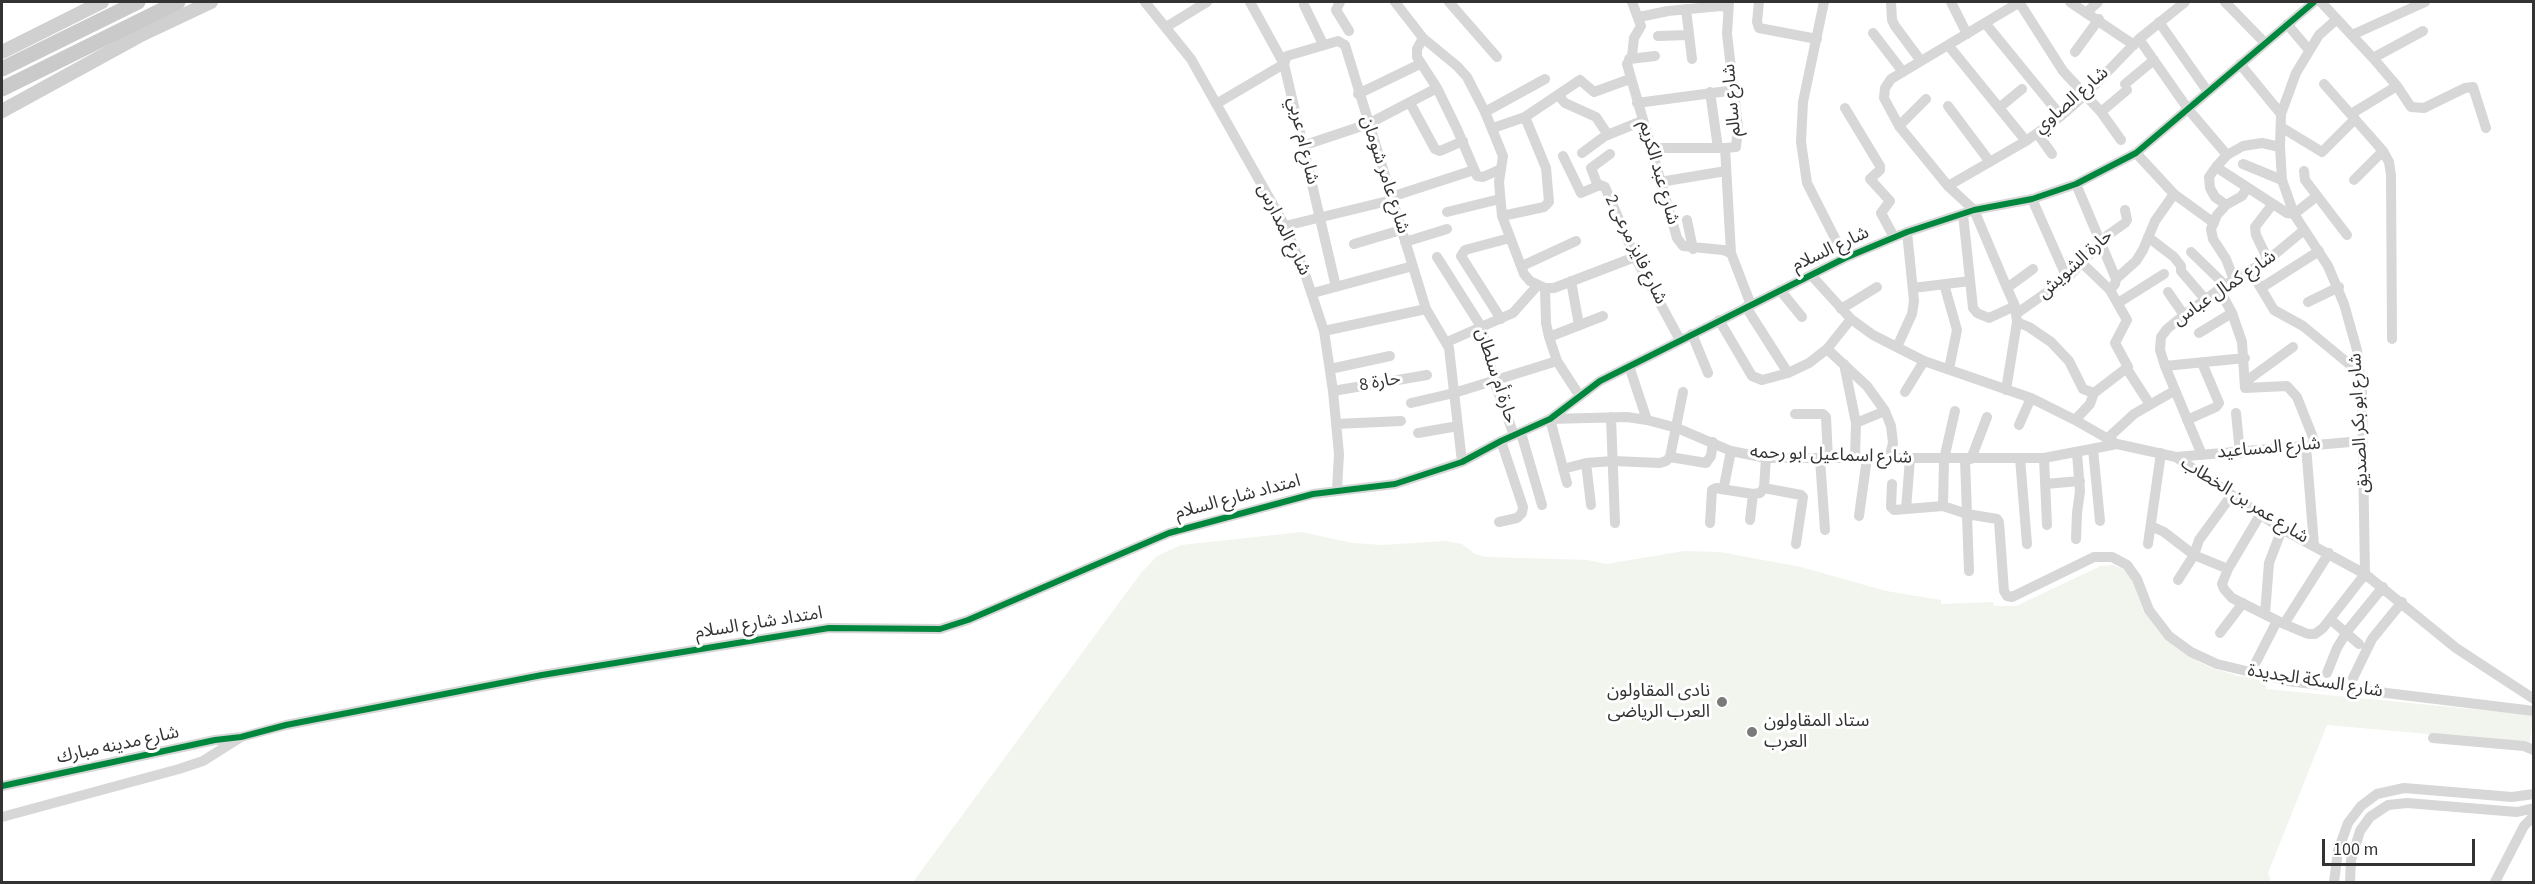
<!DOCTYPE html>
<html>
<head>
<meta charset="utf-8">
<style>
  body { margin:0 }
  #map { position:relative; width:2535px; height:884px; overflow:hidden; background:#fff; font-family:"Source Sans 3",sans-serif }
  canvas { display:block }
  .frame { position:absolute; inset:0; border:3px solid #333; pointer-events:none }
  .scale { position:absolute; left:2322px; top:839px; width:153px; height:27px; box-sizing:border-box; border:3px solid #333; border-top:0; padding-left:8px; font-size:18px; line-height:21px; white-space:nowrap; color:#333; -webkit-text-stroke:4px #fff; paint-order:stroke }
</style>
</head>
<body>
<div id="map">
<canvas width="2535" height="884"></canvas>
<div class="frame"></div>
<div class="scale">100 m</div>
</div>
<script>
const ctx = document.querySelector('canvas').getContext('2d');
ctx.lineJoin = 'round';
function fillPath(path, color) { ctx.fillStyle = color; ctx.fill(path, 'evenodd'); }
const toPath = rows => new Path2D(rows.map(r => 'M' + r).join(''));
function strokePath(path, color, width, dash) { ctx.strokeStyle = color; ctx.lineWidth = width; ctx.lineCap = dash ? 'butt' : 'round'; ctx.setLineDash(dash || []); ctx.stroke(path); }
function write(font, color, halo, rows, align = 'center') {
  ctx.font = font + ' "Source Sans 3","Noto Sans Arabic",sans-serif'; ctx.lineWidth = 6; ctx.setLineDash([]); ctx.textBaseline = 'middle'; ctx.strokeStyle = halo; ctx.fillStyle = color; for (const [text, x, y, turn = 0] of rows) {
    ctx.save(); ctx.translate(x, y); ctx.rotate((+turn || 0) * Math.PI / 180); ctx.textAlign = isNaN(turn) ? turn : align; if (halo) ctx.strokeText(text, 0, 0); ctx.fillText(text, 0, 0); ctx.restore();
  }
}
const green = toPath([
  [1302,532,1352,543,1382,545,1445,541,1462,544,1475,554,1486,557,1588,560,1606,564,1684,551,1720,552,1801,567,1886,591,1941,600,1941,604,1993,602,1994,606,2016,606,2101,566,2114,565,2126,571,2134,582,2143,610,2163,632,2199,662,2212,668,2238,676,2266,679,2266,689,2533,715,2530,743,2327,725,2268,873,2271,882,913,882,1141,573,1157,556,1181,545]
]);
const street = toPath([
  [1145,2,1191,59,1285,226,1305,274,1324,331,1333,391,1339,454,1337,489],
  [1250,2,1284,64,1336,287],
  [1340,2,1336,10,1349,31],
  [1395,2,1423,38,1457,66,1467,77,1485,112,1503,156,1499,182,1502,216,1524,274,1530,281,1545,288,1554,288,1635,257],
  [1449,2,1497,57],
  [1632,2,1641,26,1634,38,1632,56,1627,64,1677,238,1683,246,1723,250,1731,253,1751,305],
  [1729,2,1727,34,1738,127,1736,147,1725,148,1731,253],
  [1759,2,1757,22,1759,28,1817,39],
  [1824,2,1803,102,1801,142,1807,183,1845,258],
  [1891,2,1892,20,1895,26,1921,61],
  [1951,2,1967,34],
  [2019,2,2063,71,2101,112,2121,140],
  [2070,2,2134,45],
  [2225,2,2264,42],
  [2321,2,2373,58,2397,86,2411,107,2424,108,2465,88,2473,87,2486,128],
  [1304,5,1323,44],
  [1686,9,1692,59],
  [2086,13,2098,2],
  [1639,17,1668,11,1721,6,1728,8],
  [2159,22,2208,92],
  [1985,23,2061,116],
  [2287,24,2309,50],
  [1166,27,1207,2],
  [1873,33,1903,72],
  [2352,35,2425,2],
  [1658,36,1689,35],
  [1423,38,1417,49,1417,57,1437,88,1457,129,1477,176,1483,177,1501,169],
  [2139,39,2188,109,2227,155],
  [1948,45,2026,141],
  [2075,52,2099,19],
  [2373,58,2423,31],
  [1629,59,1655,56],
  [2240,64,2281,114],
  [2125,84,2154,60],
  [2324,84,2383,151,2389,162,2391,175,2392,339],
  [1710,92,1718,148],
  [1358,94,1420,64],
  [1558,95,1565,103,1596,117,1608,135],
  [1410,103,1435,149,1440,151,1463,141],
  [1637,103,1735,90],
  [1216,104,1284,64,1287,56,1338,41,1345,45,1426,309,1449,348,1462,462],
  [1948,106,1990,162],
  [1845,108,1880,166,1880,170,1870,179,1890,201,1881,213,1894,237],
  [1999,108,2022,89],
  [1485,112,1545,79],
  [2101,112,2127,90],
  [2351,114,2397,86],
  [1899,126,1926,99],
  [2281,127,2322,152,2355,119],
  [1493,128,1525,117,1580,80,1594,92,1630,79],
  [2037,133,2052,154],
  [1302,146,1368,124,1437,88],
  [1651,148,1725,148],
  [1582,153,1605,136,1642,121],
  [2136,153,2174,194,2214,223],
  [1563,156,1581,193,1600,185,1605,187,1635,257,1680,340],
  [2243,164,2282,180],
  [2216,167,2287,213,2294,214,2317,196],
  [2304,171,2305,180,2347,235],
  [2354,180,2383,151],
  [1660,182,1726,171],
  [2076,184,2116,279,2115,284,2110,290],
  [1598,186,1591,168,1610,154],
  [1948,186,2026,141,2061,116,2086,94,2139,39,2185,2],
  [1391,197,1474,170],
  [2032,199,2067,278],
  [2226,205,2215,197,2210,188,2209,177,2216,167,2227,155,2243,146,2262,143,2280,147],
  [1447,212,1500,199],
  [1963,214,1973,308,1977,313,1989,318,2015,306],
  [1502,216,1544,207,1549,202,1546,168,1525,117],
  [1687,220,1693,249],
  [1285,226,1392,200],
  [2148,237,2174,257,2181,266,2181,271,2205,299],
  [1405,242,1447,229],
  [1354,244,1401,230],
  [2191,252,2225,285],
  [1437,257,1482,328,1494,381,1514,435],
  [2268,260,2256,235,2255,227,2272,205],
  [2081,262,2110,290,2127,320,2115,343,2128,367,2094,393],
  [1522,266,1576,241],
  [2250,270,2274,310,2303,326,2360,373],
  [1811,275,1851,319,1873,335,1924,361,2031,398,2075,420,2117,444,2176,457,2282,529,2365,574,2456,648,2534,699],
  [2116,279,2136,261,2143,250,2155,221,2174,194],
  [2234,280,2226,259,2213,239,2211,229,2217,215,2226,205,2242,196,2247,188],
  [1571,281,1579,325],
  [1944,284,1957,330,1949,369],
  [1545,288,1546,323,1549,337,1557,361,1579,395],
  [1913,288,1970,281],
  [2007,288,2033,269],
  [2261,288,2319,251],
  [2219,289,2232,313,2242,342,2245,388,2287,386,2297,397,2316,445],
  [1780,290,1802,317],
  [2168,292,2184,315],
  [1313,293,1413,266],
  [2308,302,2339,287],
  [2118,303,2164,274],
  [1746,307,1788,373],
  [1841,309,1877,287],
  [2016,314,2067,278,2108,235,2125,223,2127,220,2125,210],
  [1501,319,1461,256,1465,250,1510,238],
  [1719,320,1752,376,1762,380,1788,373,1809,363,1827,349,1851,319],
  [2017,322,2029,327,2051,342,2069,361,2083,389,2094,393],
  [1324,331,1426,309],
  [2199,333,2232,313],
  [1692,334,1708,373],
  [1549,337,1603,316],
  [1447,342,1513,313,1537,286],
  [1897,347,1912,314,1914,301,1907,232],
  [1827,349,1867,386,1885,411,1891,426,1893,443,1889,459],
  [1844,364,1856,423,1855,458],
  [1629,366,1647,420],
  [2165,366,2245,358],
  [1330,369,1390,356],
  [2127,369,2149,403],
  [2245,382,2293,347],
  [2006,390,2017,322,2015,306,2007,288,1974,210,1948,186,1899,126,1884,98,1885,88,1891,79,2020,2],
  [1333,391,1427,375],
  [1905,392,1924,361],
  [1411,403,1454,393,1557,361],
  [2236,413,2240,453],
  [1795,414,1823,414,1826,417,1828,459],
  [1611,417,1615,523],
  [2075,420,2090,404,2094,393],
  [2187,420,2216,407,2219,403,2202,363],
  [1856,423,1885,411],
  [1336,424,1401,421],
  [2019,425,2031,398],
  [1418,433,1458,426],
  [1521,433,1542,505],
  [2108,438,2134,414,2174,391],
  [2306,446,2314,545],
  [2093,449,2100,521],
  [2202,455,2165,366,2160,350,2161,337,2167,329,2184,315,2225,285,2268,260,2304,230],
  [1670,457,1706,463,1711,456,1713,442],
  [2176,457,2362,441],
  [2020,458,2027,544],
  [2044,458,2047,525],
  [1820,459,1825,530],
  [1965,459,1969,571],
  [1971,459,1987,417],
  [1586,463,1591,505],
  [1563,469,1586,463,1613,461,1660,463,1666,461,1670,457,1683,392],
  [1567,483,1550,419,1627,417,1647,420,1677,428,1731,451,1766,458,2044,458,2117,444],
  [1892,484,1891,507,1894,510,1943,506,1967,514,1997,519,1999,522,2004,591,2007,596,2012,597,2094,557,2112,557,2127,565,2137,579,2149,610,2169,636,2191,652,2217,664,2288,681,2534,711],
  [2045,484,2080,481],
  [1764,488,1801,495,1803,497,1796,544],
  [1764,488,1766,458],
  [1721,489,1753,494,1760,493,1764,488],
  [1943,506,1944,459,1955,411],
  [1906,509,1910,459],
  [2260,515,2228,569,2222,584,2224,589,2232,598,2284,624,2308,634,2315,634,2323,628,2365,574,2362,393,2357,350,2344,304,2328,266,2294,214,2282,180,2280,147,2281,114,2296,73,2319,35,2337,19],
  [1859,516,1867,458],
  [1750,520,1753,494],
  [1499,522,1517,518,1522,513,1523,507,1501,441],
  [1710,523,1712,490,1716,488,1721,489,1724,486,1731,451],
  [2151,526,2164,532,2194,555,2228,569],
  [2076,539,2077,513,2080,491,2077,453],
  [2148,544,2161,453],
  [2178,580,2194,555,2199,540,2231,496],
  [2265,614,2269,563,2282,529],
  [2330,619,2359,644],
  [2284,624,2329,553],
  [2220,633,2243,603],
  [2256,662,2277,621],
  [2327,673,2337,648,2348,630,2383,587],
  [2353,678,2372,639,2402,602],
  [2433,738,2524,746,2534,750],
  [2,786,215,740,241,737,286,725,542,675,829,628,940,629,968,620,1169,533,1313,494,1395,484,1462,462,1501,441,1550,419,1600,381,1845,258,1907,232,1974,210,2032,199,2076,184,2136,153,2314,2],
  [2,817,179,769,203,761,241,737],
  [2334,882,2338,851,2348,823,2361,806,2377,794,2404,788,2512,797,2534,794],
  [2350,882,2351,860,2360,831,2370,817,2388,805,2407,803,2517,812,2534,808],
  [2495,882,2524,826,2534,816]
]);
const secondary = toPath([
  [2,52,102,2],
  [2,111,139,36,211,2]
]);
const primary = toPath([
  [2,69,138,2],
  [2,89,178,2]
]);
const cycleway = toPath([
  [2,786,215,740,241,737,286,725,542,675,829,628,940,629,968,620,1169,533,1313,494,1395,484,1462,462,1501,441,1550,419,1600,381,1845,258,1907,232,1974,210,2032,199,2076,184,2136,153,2314,2]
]);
const markers = [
  [1722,702,6,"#7a7a7a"],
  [1752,732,6,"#7a7a7a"]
];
const streetNames = [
  ["شارع سالم",1733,100,-95],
  ["شارع الصاوي",2072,101,-41],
  ["شارع ام عربي",1302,141,77],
  ["شارع عبد الكريم",1658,173,74],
  ["شارع عامر شومان",1384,175,72],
  ["شارع المدارس",1283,230,64],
  ["شارع فايز مرعى 2",1635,250,64],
  ["شارع السلام",1831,250,-25],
  ["حارة الشويش",2076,265,-42],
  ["شارع كمال عباس",2225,289,-34],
  ["حارة أم سلطان",1495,376,72],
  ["حارة 8",1380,383,-10],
  ["شارع ابو بكر الصديق",2360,423,-93],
  ["شارع المساعيد",2269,449,-5],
  ["شارع اسماعيل ابو رحمه",1831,456,2],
  ["امتداد شارع السلام",1238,498,-15],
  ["شارع عمر بن الخطاب",2244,501,32],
  ["امتداد شارع السلام",759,624,-9],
  ["شارع السكة الجديدة",2315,682,9],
  ["شارع مدينه مبارك",118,746,-12]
];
const poiNames = [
  ["نادى المقاولون",1710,692],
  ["العرب الرياضى",1710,713],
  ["ستاد المقاولون",1764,722,"left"],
  ["العرب",1764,743,"left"]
];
fillPath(green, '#f1f5ed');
strokePath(street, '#d7d7d7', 10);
strokePath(secondary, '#d0d0d0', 14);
strokePath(primary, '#cacaca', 15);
strokePath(cycleway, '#00873e', 6);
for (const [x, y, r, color] of markers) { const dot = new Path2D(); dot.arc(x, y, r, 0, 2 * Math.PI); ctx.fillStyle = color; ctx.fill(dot); strokePath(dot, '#fff', 2); }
write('18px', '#333', '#fff', streetNames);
write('18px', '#333', '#fff', poiNames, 'right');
</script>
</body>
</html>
